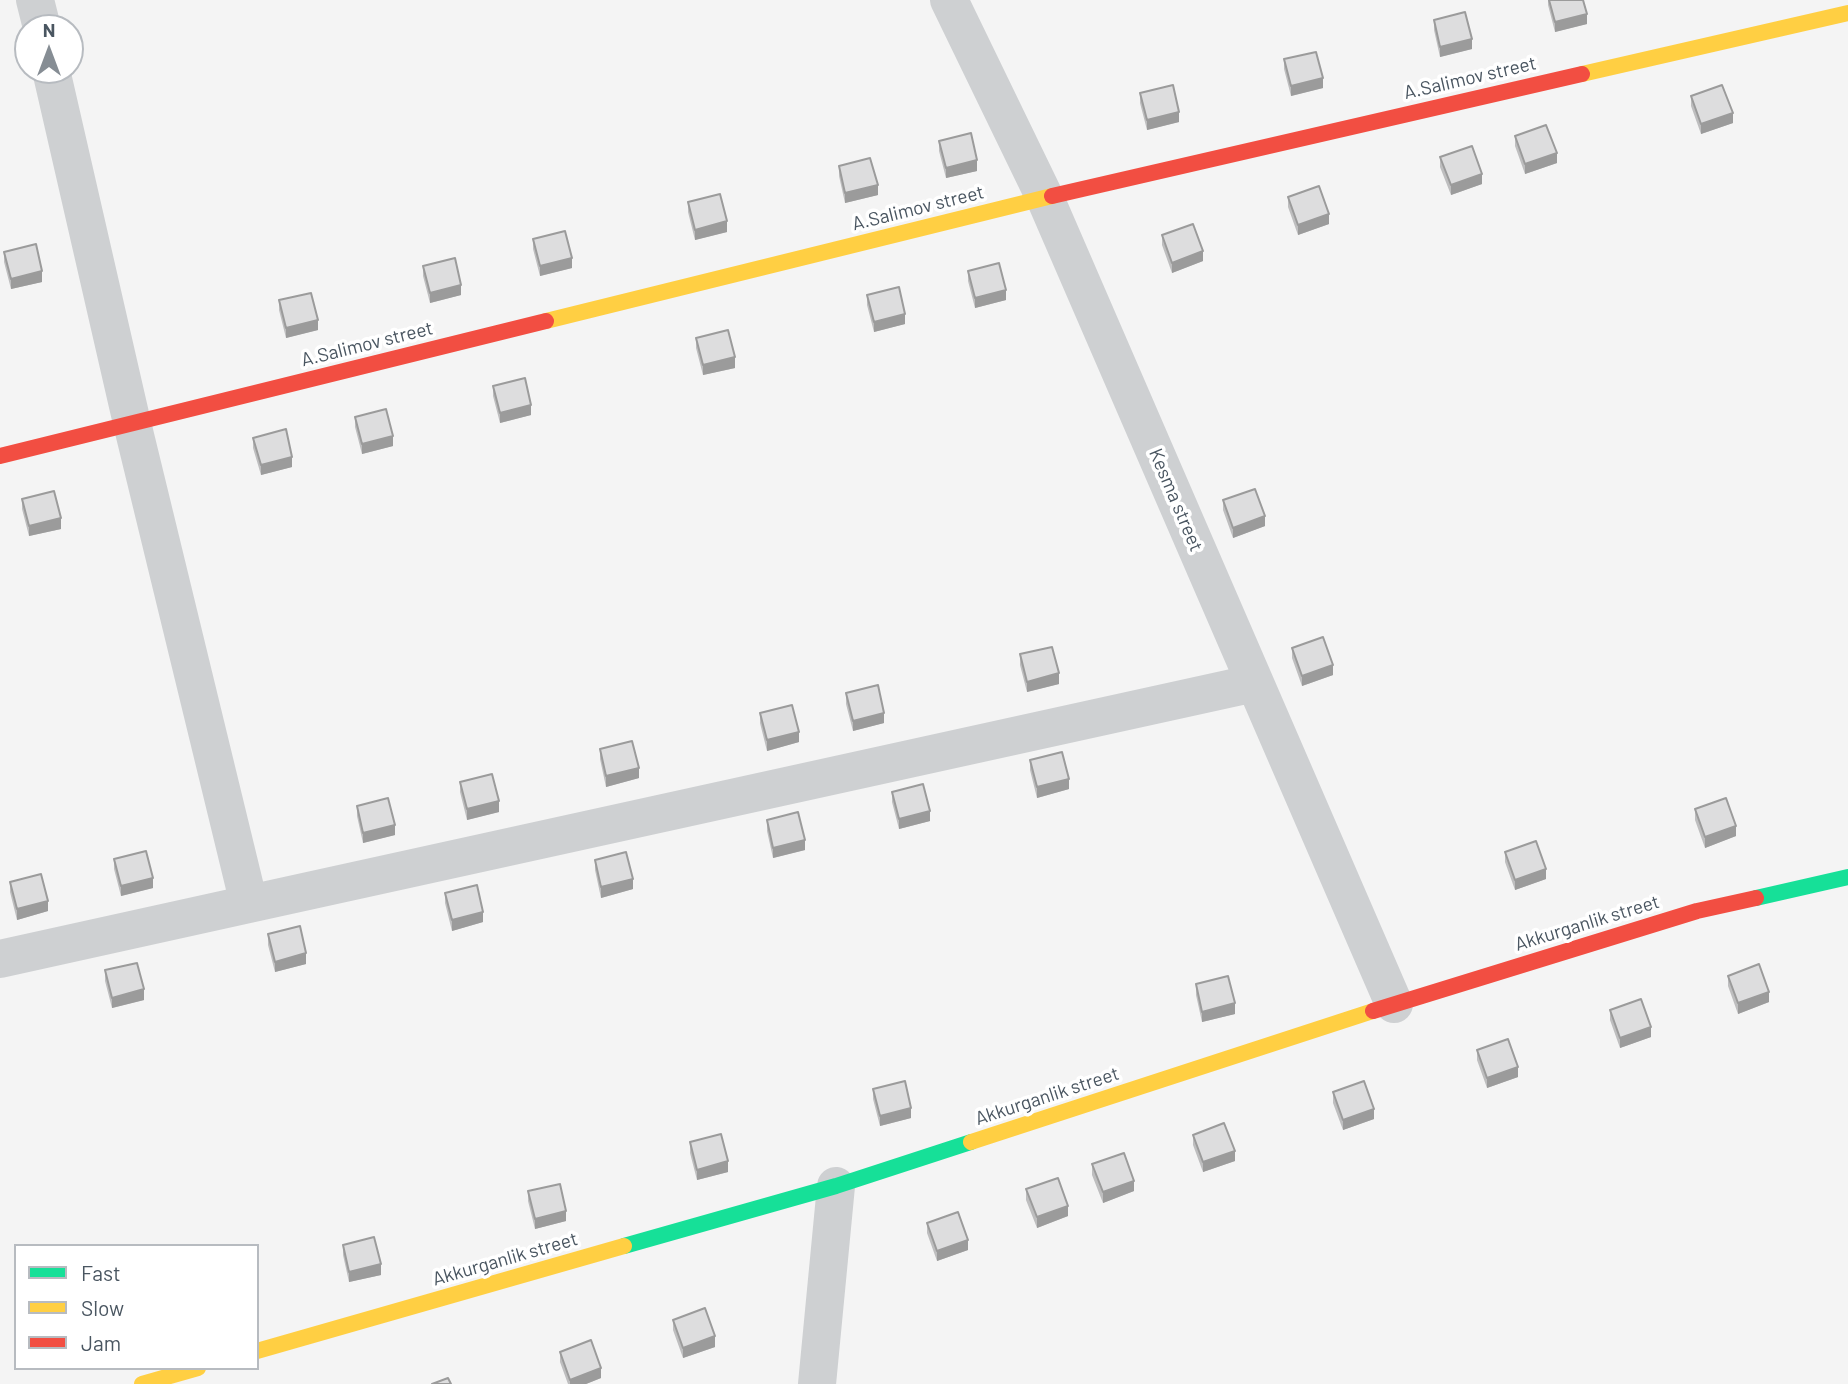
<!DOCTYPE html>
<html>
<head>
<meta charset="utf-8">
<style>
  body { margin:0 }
  #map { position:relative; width:1848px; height:1384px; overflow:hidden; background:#f4f4f4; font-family:Barlow,sans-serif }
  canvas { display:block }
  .legend { position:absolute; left:14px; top:1244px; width:245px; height:126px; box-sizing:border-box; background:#fff; border:2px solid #b7bbc0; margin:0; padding:9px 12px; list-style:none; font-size:21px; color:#4a5661 }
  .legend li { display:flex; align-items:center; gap:14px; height:35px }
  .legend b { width:35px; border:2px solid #b7bbc0 }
  .north { position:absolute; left:14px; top:14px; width:70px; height:70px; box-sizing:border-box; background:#fff; border:2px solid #b7bbc0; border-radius:50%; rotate:0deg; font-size:19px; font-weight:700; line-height:28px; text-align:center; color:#4a5661 }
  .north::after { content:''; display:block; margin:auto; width:24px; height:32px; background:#868d94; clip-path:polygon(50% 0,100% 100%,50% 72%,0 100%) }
</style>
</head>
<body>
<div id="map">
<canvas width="1848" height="1384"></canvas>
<ul class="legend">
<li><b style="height:9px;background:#16e098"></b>Fast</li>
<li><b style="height:9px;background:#ffcf43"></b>Slow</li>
<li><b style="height:9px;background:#f24e42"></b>Jam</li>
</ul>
<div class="north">N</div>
</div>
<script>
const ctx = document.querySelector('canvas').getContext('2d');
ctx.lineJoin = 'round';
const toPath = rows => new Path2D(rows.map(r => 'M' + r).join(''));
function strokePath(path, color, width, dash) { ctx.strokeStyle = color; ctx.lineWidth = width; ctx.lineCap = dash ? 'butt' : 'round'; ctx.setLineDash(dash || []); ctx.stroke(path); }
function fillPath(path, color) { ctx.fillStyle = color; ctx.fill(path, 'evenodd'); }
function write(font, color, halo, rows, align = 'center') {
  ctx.font = font + ' Barlow,sans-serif'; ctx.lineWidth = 7; ctx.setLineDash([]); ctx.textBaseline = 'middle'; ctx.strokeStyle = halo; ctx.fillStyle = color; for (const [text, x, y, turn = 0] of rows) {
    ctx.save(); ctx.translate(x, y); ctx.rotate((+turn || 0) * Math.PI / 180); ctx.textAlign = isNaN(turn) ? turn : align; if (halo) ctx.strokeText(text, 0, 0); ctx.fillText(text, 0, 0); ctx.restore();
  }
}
const street = toPath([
  [35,0,42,28],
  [949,0,1045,198,1394,1004],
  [249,904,1255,683],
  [0,959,249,904,132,423,51,70],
  [817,1384,836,1186]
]);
const fast = toPath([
  [1756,898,1848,877],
  [624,1246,836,1186,971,1142]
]);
const slow = toPath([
  [1582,74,1848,13],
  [546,321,1052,196],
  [971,1142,1373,1011],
  [257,1351,624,1246],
  [142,1384,198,1368]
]);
const jam = toPath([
  [1052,196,1582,74],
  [0,456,546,321],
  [1373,1011,1697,911,1756,898]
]);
const wall = toPath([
  [1548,0,1583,0,1587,24,1555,32,1548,5],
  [1434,20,1472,49,1440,57,1434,30],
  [1284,59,1323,88,1291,96,1284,69],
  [1140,93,1179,122,1147,130,1140,103],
  [1691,96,1733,123,1701,134,1691,106],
  [1515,136,1557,163,1525,174,1515,146],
  [939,141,977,171,946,178,939,151],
  [1440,157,1482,184,1451,195,1440,167],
  [839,166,878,195,845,203,839,176],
  [1288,197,1329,224,1298,235,1288,207],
  [688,202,727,232,695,240,688,212],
  [1162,235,1203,261,1172,273,1162,245],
  [533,239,572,268,540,276,533,249],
  [4,252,42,282,11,289,4,262],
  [423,266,461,295,430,303,423,276],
  [968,271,1006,300,975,308,968,281],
  [867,295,905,324,874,332,867,305],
  [279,300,318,330,286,338,279,310],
  [696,338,735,368,703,375,696,348],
  [493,386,531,415,500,423,493,396],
  [355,417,393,446,362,454,355,427],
  [253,438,292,467,261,475,253,448],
  [22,499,61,529,29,536,22,509],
  [1223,500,1265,526,1233,538,1223,510],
  [1292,648,1333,675,1302,686,1292,658],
  [1020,654,1059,684,1027,692,1020,665],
  [846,693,884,723,853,731,846,704],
  [760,713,799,742,767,751,760,723],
  [600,749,639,778,606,787,600,759],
  [1030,760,1069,789,1037,798,1030,770],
  [460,782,499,812,467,820,460,792],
  [892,792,930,821,899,829,892,802],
  [357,806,395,835,363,843,357,816],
  [1695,809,1736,836,1705,848,1695,820],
  [767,820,805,850,773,858,767,831],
  [1505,852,1546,879,1515,890,1505,862],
  [114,859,153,888,121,896,114,869],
  [595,860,633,889,601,898,595,870],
  [10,882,48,911,17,920,10,892],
  [445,893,483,922,452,931,445,903],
  [268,934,306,964,275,972,268,945],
  [105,970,144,1000,112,1008,105,981],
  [1728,976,1769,1002,1738,1014,1728,986],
  [1196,984,1235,1014,1202,1022,1196,995],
  [1610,1010,1651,1037,1620,1048,1610,1020],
  [1477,1050,1518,1077,1487,1088,1477,1060],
  [873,1089,911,1118,880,1126,873,1099],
  [1333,1092,1374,1119,1343,1130,1333,1103],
  [1193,1135,1235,1161,1203,1172,1193,1145],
  [690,1142,728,1172,697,1180,690,1153],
  [1092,1164,1134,1191,1103,1203,1092,1175],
  [1026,1189,1068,1216,1037,1228,1026,1200],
  [528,1191,566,1221,535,1229,528,1201],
  [927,1223,968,1250,937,1261,927,1233],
  [343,1245,381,1275,349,1282,343,1255],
  [673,1320,715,1347,683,1358,673,1330],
  [560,1352,601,1378,586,1384,568,1384,560,1362]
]);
const shadedWall = toPath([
  [1587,14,1587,24,1555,32,1555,22],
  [1472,39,1472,49,1440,57,1440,47],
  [1323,78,1323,88,1291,96,1291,86],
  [1179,112,1179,122,1147,130,1147,120],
  [1733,113,1733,123,1701,134,1701,124],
  [1557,153,1557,163,1525,174,1525,164],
  [977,160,977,171,946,178,946,168],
  [1482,174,1482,184,1451,195,1451,185],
  [878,185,878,195,845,203,845,193],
  [1329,214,1329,224,1298,235,1298,225],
  [727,221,727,232,695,240,695,230],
  [1203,251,1203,261,1172,273,1172,263],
  [572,258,572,268,540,276,540,266],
  [42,271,42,282,11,289,11,279],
  [461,285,461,295,430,303,430,293],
  [1006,290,1006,300,975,308,975,298],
  [905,314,905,324,874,332,874,322],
  [318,320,318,330,286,338,286,328],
  [735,357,735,368,703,375,703,365],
  [531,405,531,415,500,423,500,413],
  [393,436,393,446,362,454,362,444],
  [292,457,292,467,261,475,261,465],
  [1265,516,1265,526,1233,538,1233,528],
  [61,518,61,529,29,536,29,526],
  [1333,665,1333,675,1302,686,1302,676],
  [1059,673,1059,684,1027,692,1027,682],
  [884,713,884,723,853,731,853,721],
  [799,732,799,742,767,751,767,740],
  [639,768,639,778,606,787,606,776],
  [1069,779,1069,789,1037,798,1037,787],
  [499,801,499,812,467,820,467,809],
  [930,811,930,821,899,829,899,819],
  [395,825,395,835,363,843,363,833],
  [1736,826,1736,836,1705,848,1705,837],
  [805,840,805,850,773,858,773,848],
  [1546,869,1546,879,1515,890,1515,880],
  [153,878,153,888,121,896,121,886],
  [633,879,633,889,601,898,601,887],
  [48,901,48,911,17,920,17,909],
  [483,912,483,922,452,931,452,920],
  [306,953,306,964,275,972,275,962],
  [144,989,144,1000,112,1008,112,998],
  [1769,992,1769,1002,1738,1014,1738,1003],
  [1235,1003,1235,1014,1202,1022,1202,1012],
  [1651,1027,1651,1037,1620,1048,1620,1038],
  [1518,1067,1518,1077,1487,1088,1487,1078],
  [911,1108,911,1118,880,1126,880,1116],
  [1374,1109,1374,1119,1343,1130,1343,1120],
  [1235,1151,1235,1161,1203,1172,1203,1162],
  [728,1161,728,1172,697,1180,697,1170],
  [1134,1181,1134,1191,1103,1203,1103,1192],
  [1068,1206,1068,1216,1037,1228,1037,1217],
  [566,1211,566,1221,535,1229,535,1219],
  [968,1240,968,1250,937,1261,937,1251],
  [381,1264,381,1275,349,1282,349,1272],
  [715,1336,715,1347,683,1358,683,1348],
  [601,1368,601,1378,586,1384,570,1384,570,1380]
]);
const building = toPath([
  [1549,0,1583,0,1587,14,1555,22,1549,0],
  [1465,12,1472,39,1440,47,1434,20,1465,12],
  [1316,52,1323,78,1291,86,1284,59,1316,52],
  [1173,85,1179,112,1147,120,1140,93,1173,85],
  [1722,85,1733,113,1701,124,1691,96,1722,85],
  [1546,125,1557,153,1525,164,1515,136,1546,125],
  [971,133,977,160,946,168,939,141,971,133],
  [1472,146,1482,174,1451,185,1440,157,1472,146],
  [870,158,878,185,845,193,839,166,870,158],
  [1319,186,1329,214,1298,225,1288,197,1319,186],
  [720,194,727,221,695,230,688,202,720,194],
  [1193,224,1203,251,1172,263,1162,235,1193,224],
  [565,231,572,258,540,266,533,239,565,231],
  [36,244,42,271,11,279,4,252,36,244],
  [455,258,461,285,430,293,423,266,455,258],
  [999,263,1006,290,975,298,968,271,999,263],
  [899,287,905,314,874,322,867,295,899,287],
  [311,293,318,320,286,328,279,300,311,293],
  [728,330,735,357,703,365,696,338,728,330],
  [525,378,531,405,500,413,493,386,525,378],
  [386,409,393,436,362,444,355,417,386,409],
  [286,429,292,457,261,465,253,438,286,429],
  [1255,489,1265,516,1233,528,1223,500,1255,489],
  [54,491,61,518,29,526,22,499,54,491],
  [1323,637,1333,665,1302,676,1292,648,1323,637],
  [1052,647,1059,673,1027,682,1020,654,1052,647],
  [878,685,884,713,853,721,846,693,878,685],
  [792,705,799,732,767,740,760,713,792,705],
  [632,741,639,768,606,776,600,749,632,741],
  [1062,752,1069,779,1037,787,1030,760,1062,752],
  [492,774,499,801,467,809,460,782,492,774],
  [923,784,930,811,899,819,892,792,923,784],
  [388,798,395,825,363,833,357,806,388,798],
  [1726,798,1736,826,1705,837,1695,809,1726,798],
  [798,812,805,840,773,848,767,820,798,812],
  [1536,841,1546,869,1515,880,1505,852,1536,841],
  [146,851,153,878,121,886,114,859,146,851],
  [626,852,633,879,601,887,595,860,626,852],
  [41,874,48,901,17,909,10,882,41,874],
  [477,885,483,912,452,920,445,893,477,885],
  [300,926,306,953,275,962,268,934,300,926],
  [137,963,144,989,112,998,105,970,137,963],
  [1759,964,1769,992,1738,1003,1728,976,1759,964],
  [1228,976,1235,1003,1202,1012,1196,984,1228,976],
  [1641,999,1651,1027,1620,1038,1610,1010,1641,999],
  [1508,1039,1518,1067,1487,1078,1477,1050,1508,1039],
  [905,1081,911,1108,880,1116,873,1089,905,1081],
  [1364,1081,1374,1109,1343,1120,1333,1092,1364,1081],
  [1224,1123,1235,1151,1203,1162,1193,1135,1224,1123],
  [721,1134,728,1161,697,1170,690,1142,721,1134],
  [1124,1153,1134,1181,1103,1192,1092,1164,1124,1153],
  [1058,1178,1068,1206,1037,1217,1026,1189,1058,1178],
  [560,1184,566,1211,535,1219,528,1191,560,1184],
  [958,1212,968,1240,937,1251,927,1223,958,1212],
  [374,1237,381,1264,349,1272,343,1245,374,1237],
  [705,1308,715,1336,683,1348,673,1320,705,1308],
  [591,1340,601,1368,570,1380,560,1352,591,1340],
  [448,1378,451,1384,432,1384,448,1378]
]);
const streetNames = [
  ["A.Salimov street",1470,78,-13],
  ["A.Salimov street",918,208,-14],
  ["A.Salimov street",367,344,-14],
  ["Kesma street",1176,500,67],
  ["Akkurganlik street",1587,923,-17],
  ["Akkurganlik street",1047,1096,-18],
  ["Akkurganlik street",505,1259,-16]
];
strokePath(street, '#ced0d2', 38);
strokePath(fast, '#16e098', 16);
strokePath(slow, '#ffcf43', 16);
strokePath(jam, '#f24e42', 16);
fillPath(wall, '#bebebf');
fillPath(shadedWall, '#9b9b9b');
fillPath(building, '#ddddde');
strokePath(building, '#9b9b9b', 2);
write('19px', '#4a5661', '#fff', streetNames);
</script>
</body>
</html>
